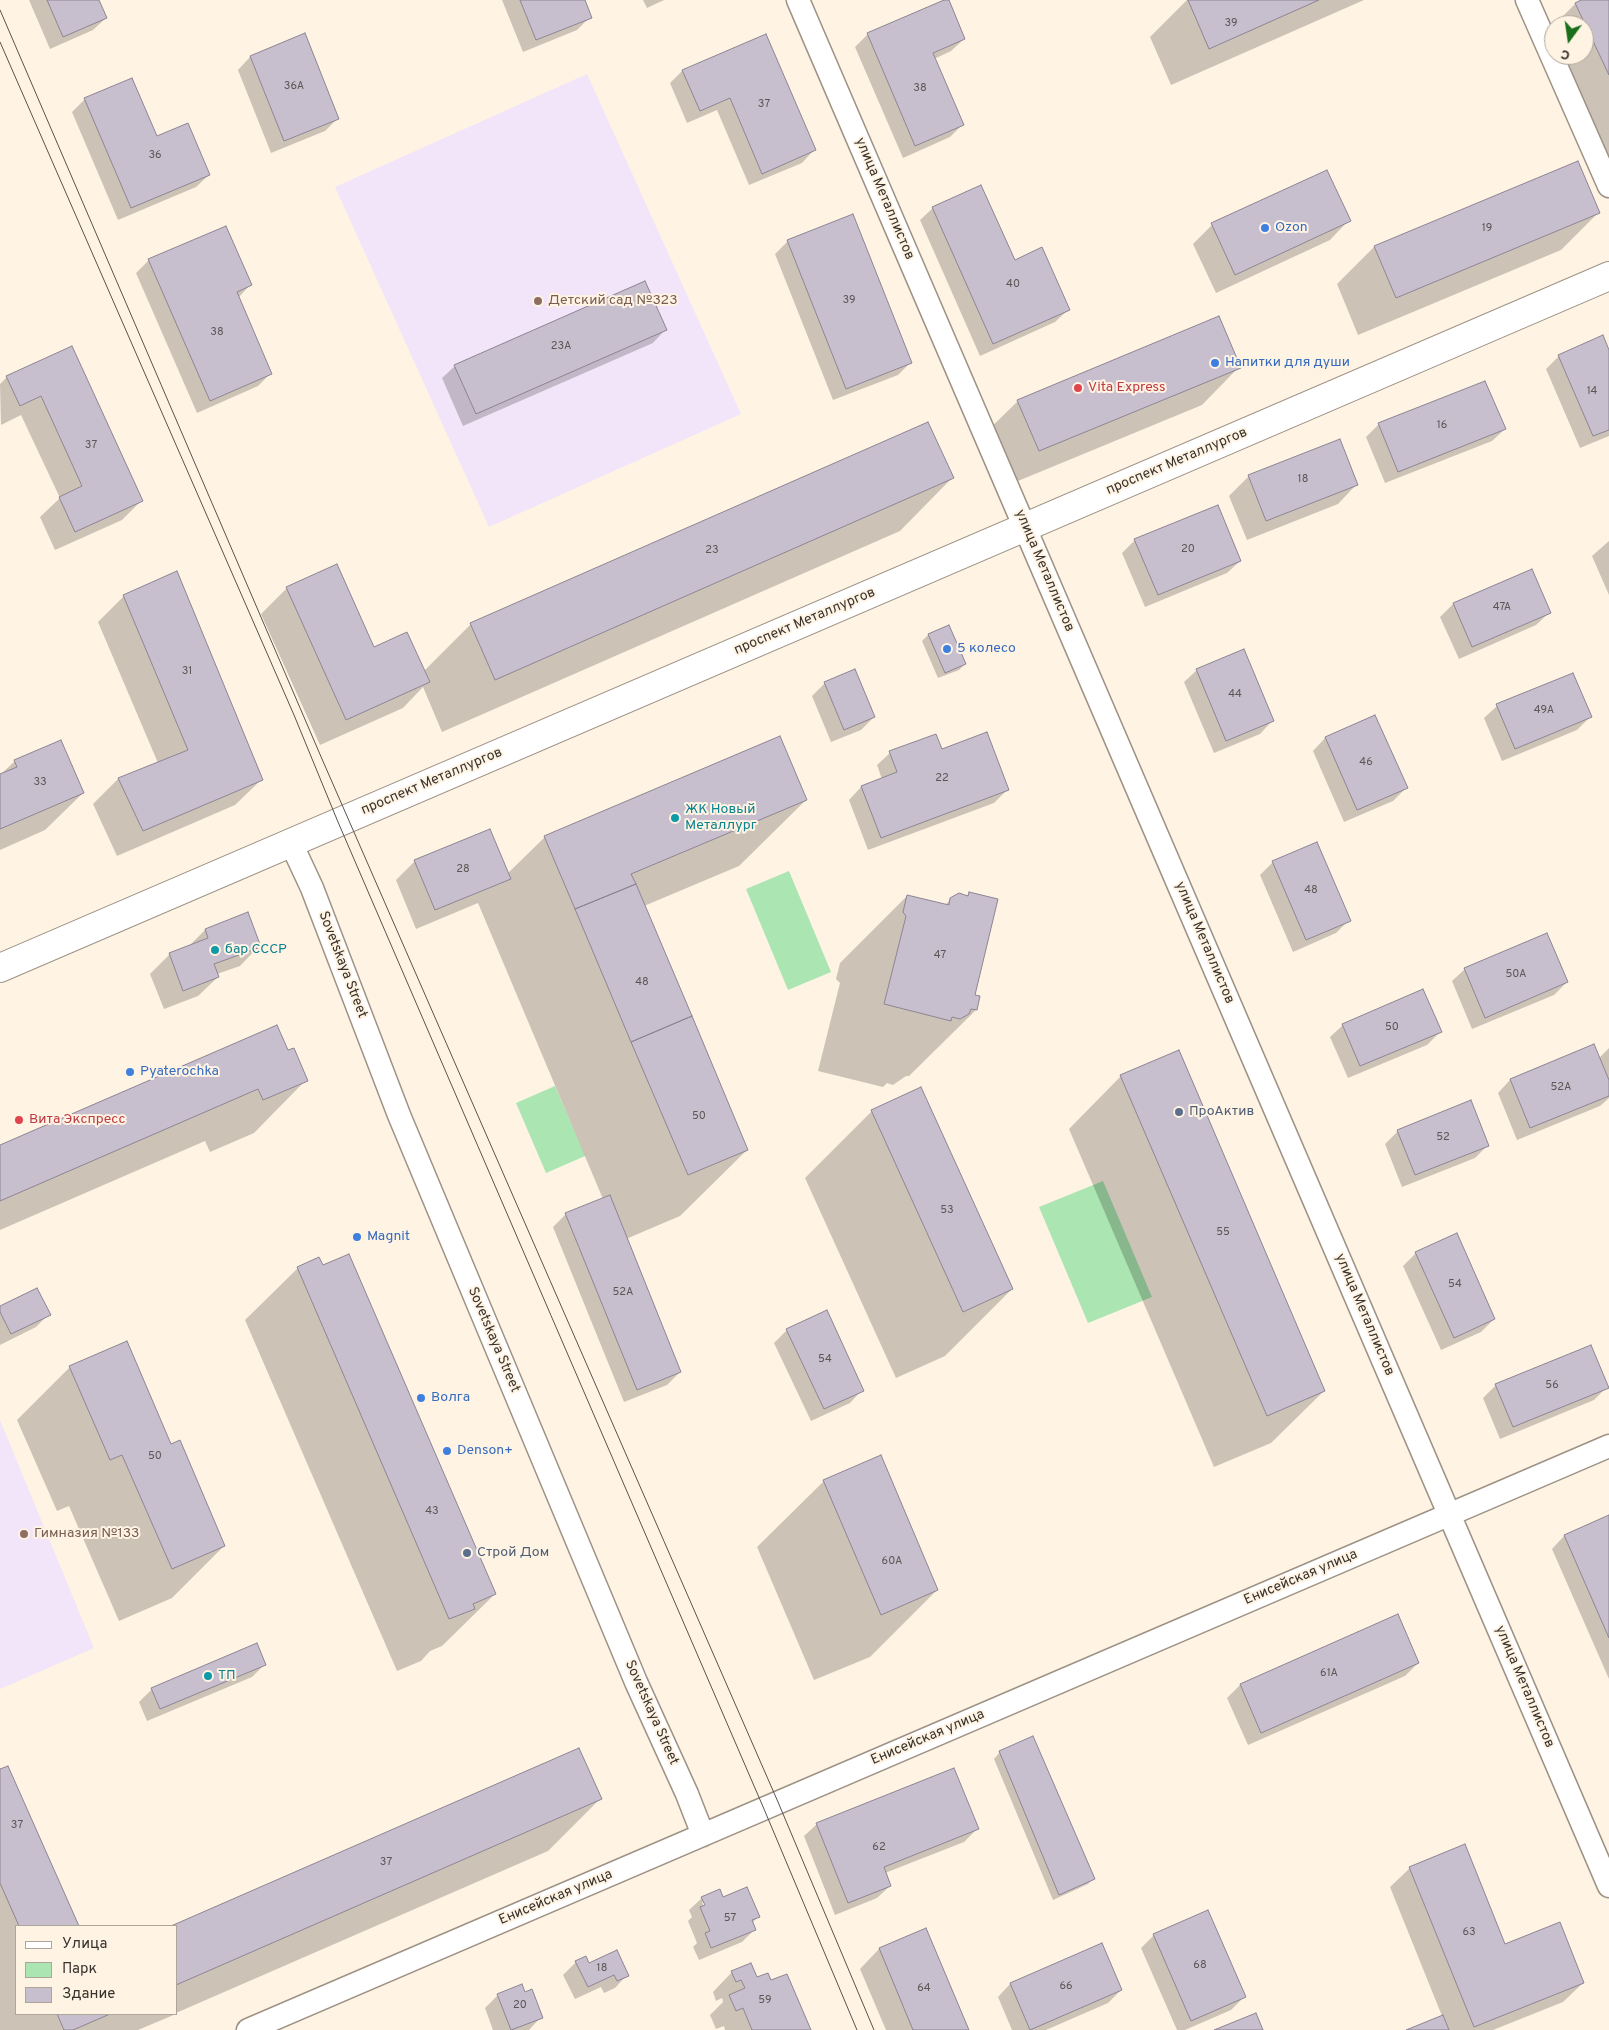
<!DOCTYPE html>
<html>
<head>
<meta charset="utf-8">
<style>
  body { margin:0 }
  #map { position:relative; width:1609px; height:2030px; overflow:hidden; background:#fff3e4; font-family:Overpass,sans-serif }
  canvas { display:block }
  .legend { position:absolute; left:15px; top:1925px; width:162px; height:90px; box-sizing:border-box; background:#fff3e4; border:1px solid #afa69b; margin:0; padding:6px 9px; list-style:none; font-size:15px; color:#38332d }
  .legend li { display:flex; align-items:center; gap:10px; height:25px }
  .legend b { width:25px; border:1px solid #afa69b }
  .north { position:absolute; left:1544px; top:15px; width:50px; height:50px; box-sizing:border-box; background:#fff3e4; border:1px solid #afa69b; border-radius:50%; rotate:194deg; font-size:14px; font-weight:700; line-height:20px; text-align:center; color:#38332d }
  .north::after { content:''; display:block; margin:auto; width:18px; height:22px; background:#1a701a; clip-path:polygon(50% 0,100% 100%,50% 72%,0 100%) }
</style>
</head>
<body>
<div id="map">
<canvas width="1609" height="2030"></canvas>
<ul class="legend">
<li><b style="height:6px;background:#fff"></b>Улица</li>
<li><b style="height:14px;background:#abe5b2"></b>Парк</li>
<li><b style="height:14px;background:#c7bfce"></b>Здание</li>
</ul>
<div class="north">С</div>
</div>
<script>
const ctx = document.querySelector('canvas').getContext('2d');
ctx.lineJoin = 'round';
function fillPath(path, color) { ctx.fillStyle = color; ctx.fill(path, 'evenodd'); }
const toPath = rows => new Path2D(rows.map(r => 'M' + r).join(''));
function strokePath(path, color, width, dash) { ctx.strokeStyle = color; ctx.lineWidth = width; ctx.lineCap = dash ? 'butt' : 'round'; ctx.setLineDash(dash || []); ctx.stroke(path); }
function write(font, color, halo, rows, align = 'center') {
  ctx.font = font + ' Overpass,sans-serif'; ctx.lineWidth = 4; ctx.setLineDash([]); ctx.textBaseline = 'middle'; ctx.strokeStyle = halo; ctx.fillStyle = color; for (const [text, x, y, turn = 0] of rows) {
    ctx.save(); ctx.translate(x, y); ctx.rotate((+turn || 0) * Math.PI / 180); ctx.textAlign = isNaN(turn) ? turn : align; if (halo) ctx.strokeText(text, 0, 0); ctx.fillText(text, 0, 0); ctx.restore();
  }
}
const education = toPath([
  [587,74,741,414,489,527,335,187],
  [0,1420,94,1648,0,1689]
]);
const green = toPath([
  [789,871,831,972,788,990,746,889],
  [555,1086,585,1156,546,1173,516,1103],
  [1103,1181,1152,1297,1088,1323,1039,1207]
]);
const shadow = toPath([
  [29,0,98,0,106,18,93,30,50,49],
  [502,0,583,0,590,17,577,30,523,52],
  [643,0,664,0,647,8],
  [947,0,964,39,951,51,934,59,963,124,950,137,903,158,855,47,868,34],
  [1187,0,1364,0,1171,85,1150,37],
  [1584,0,1609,0,1609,191,1538,42,1554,25,1554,55,1584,55,1584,25,1554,25,1575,4],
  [765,35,814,150,802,163,749,185,717,110,687,123,670,83,682,71],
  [250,57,338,118,325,131,271,153,238,70],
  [85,99,156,138,209,175,196,187,118,220,72,112],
  [1577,162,1598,213,1561,250,1358,335,1337,284,1374,247],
  [933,208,1014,261,1068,310,1055,322,980,356,920,220],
  [1349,220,1330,240,1216,293,1193,244,1212,225],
  [788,241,911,362,898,375,833,400,775,254],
  [149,260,250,285,238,298,271,373,258,386,197,413,136,273],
  [665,330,653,343,463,426,442,378,455,366],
  [71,348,142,500,122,520,55,550,40,517,60,498,21,415,1,425,0,384,7,377],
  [1609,353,1609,436,1580,448,1546,369,1559,356],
  [1239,367,1202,405,1001,488,980,438,1018,401],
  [1379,424,1505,429,1492,441,1385,483,1366,437],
  [1249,476,1357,484,1338,504,1247,540,1229,496],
  [952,478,900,531,442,732,423,687,403,708,320,745,261,614,287,588,373,648,424,671,471,624],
  [1135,540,1240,561,1227,573,1145,607,1122,553],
  [1609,541,1609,595,1592,556],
  [1531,571,1549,613,1536,625,1459,659,1440,617,1453,604],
  [124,596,261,780,235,805,117,856,93,804,118,779,158,763,98,622],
  [948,626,965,664,959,670,938,678,922,641,928,635],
  [1197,670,1272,721,1260,734,1214,753,1184,682],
  [825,683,874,717,861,730,831,742,812,696],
  [1497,706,1590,717,1577,730,1502,761,1484,718],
  [1375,717,1406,788,1393,801,1344,822,1313,751,1325,738],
  [942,751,1007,790,994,803,868,850,849,800,861,787,882,779,877,765,890,753],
  [15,761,83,793,45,830,0,850,0,775],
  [806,800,739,866,644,906,747,1150,680,1216,626,1239,680,1372,667,1385,624,1402,553,1227,566,1214,603,1199,478,903,416,929,396,880,415,861,507,874,545,837],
  [1273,862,1349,920,1336,933,1293,952,1260,875],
  [969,893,973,996,976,1010,909,1076,906,1076,893,1085,887,1083,883,1087,818,1071,840,983,836,979,840,963,907,896,945,905,951,899,966,897],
  [205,930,259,946,240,966,217,974,218,977,198,996,164,1009,150,974,170,954,188,947],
  [1465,969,1567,982,1554,995,1472,1029,1452,981],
  [1343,1025,1440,1032,1427,1045,1348,1078,1330,1037],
  [1609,1048,1609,1098,1600,1106,1517,1140,1498,1093,1510,1080,1599,1058],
  [288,1052,306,1080,254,1133,210,1152,205,1141,0,1230,0,1146],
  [1121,1076,1324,1391,1271,1443,1214,1467,1069,1129],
  [872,1111,1012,1289,945,1356,896,1378,805,1178],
  [1398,1131,1488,1145,1475,1158,1402,1187,1385,1144],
  [1416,1253,1494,1319,1481,1332,1441,1350,1403,1266],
  [298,1268,495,1594,442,1646,430,1651,421,1661,397,1671,245,1320],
  [0,1307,49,1314,36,1327,0,1345],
  [787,1330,862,1390,850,1403,811,1421,774,1343],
  [70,1367,171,1446,224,1546,172,1598,119,1621,69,1506,57,1511,17,1420],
  [1496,1385,1607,1387,1594,1400,1500,1439,1483,1398],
  [824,1481,937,1590,870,1657,814,1680,757,1547],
  [1609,1517,1609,1679,1552,1549,1564,1536],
  [1397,1616,1418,1663,1405,1676,1248,1745,1227,1698,1240,1685],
  [265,1664,252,1677,147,1721,139,1702,152,1689],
  [579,1750,600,1799,548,1851,176,2013,176,1926,174,1926],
  [1000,1752,1094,1878,1088,1884,1053,1900,994,1759],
  [7,1767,77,1926,16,1926,16,2014,176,2014,138,2030,0,2030,0,1770],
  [817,1824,977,1829,964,1842,885,1873,890,1886,877,1898,835,1915,804,1836],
  [1410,1868,1505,1946,1583,1983,1563,2002,1493,2030,1409,2030,1442,2016,1390,1887],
  [702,1898,722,1898,758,1917,752,1923,755,1929,742,1942,699,1960,693,1947,697,1943,688,1921,692,1917,689,1910],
  [702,1902,705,1902,706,1911],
  [926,1930,968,2030,886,2030,860,1969,879,1949],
  [1154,1935,1244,1997,1231,2010,1185,2030,1177,2030,1141,1948],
  [1101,1944,1121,1990,1108,2003,1046,2030,1012,2030,998,1997,1010,1984],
  [576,1962,589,1965,627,1975,615,1988,604,1993,601,1987,575,1999,563,1975],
  [732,1972,757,1978,809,2030,725,2030,724,2026,716,2029,710,2015,723,2002,722,1998,716,2001,713,1992],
  [525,1994,541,2017,529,2030,493,2030,485,2008,498,1995]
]);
const building = toPath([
  [47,0,99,0,107,18,63,37,47,0],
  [520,0,585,0,592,18,536,40,520,0],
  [944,0,949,0,965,39,933,53,964,125,915,146,867,33,944,0],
  [1188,0,1319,0,1209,49,1188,0],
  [1581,0,1609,0,1609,75,1575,3,1581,0],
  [305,33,339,119,284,141,250,56,305,33],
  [766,34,816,150,762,174,730,98,700,111,682,70,766,34],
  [132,78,157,136,188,123,210,175,131,208,84,98,132,78],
  [1578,161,1600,213,1396,298,1374,246,1578,161],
  [1327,170,1351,221,1235,275,1211,223,1327,170],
  [981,185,1015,260,1042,247,1070,310,993,344,932,207,981,185],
  [853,214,912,363,846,389,787,240,853,214],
  [226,226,252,285,237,292,272,374,210,401,148,259,226,226],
  [645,281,667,330,476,414,454,365,645,281],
  [1219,316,1241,368,1039,451,1017,400,1219,316],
  [1603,335,1609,350,1609,430,1593,436,1558,355,1603,335],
  [72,346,143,501,75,532,59,497,82,486,41,396,20,406,6,376,72,346],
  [1485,381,1506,429,1398,472,1378,423,1485,381],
  [928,422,954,478,495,680,470,623,928,422],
  [1340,439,1358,485,1266,521,1248,475,1340,439],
  [1218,505,1241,561,1158,595,1134,539,1218,505],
  [337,564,374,647,407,632,430,682,346,720,286,587,337,564],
  [1532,569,1551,613,1472,647,1453,603,1532,569],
  [177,571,263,780,143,831,118,778,188,750,123,595,177,571],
  [949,625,966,664,945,673,928,634,949,625],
  [1244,649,1274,721,1226,741,1196,669,1244,649],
  [855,669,875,717,844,730,824,682,855,669],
  [1573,673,1592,717,1515,749,1496,704,1573,673],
  [1375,715,1408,788,1357,810,1325,737,1375,715],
  [987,732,1009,790,881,838,861,786,897,772,889,751,936,734,942,749,987,732],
  [780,736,807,800,631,874,636,884,575,909,544,836,780,736],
  [61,740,84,793,0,829,0,774,17,767,14,760,61,740],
  [490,829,511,879,435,910,414,860,490,829],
  [1317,842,1351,921,1306,940,1272,861,1317,842],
  [636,884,692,1016,631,1042,575,909,636,884],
  [969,892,998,899,975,995,980,996,977,1010,971,1009,969,1014,960,1019,952,1017,951,1021,884,1004,906,916,903,912,907,895,949,905,950,898,959,893,968,896,969,892],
  [248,912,261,947,214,964,219,977,183,991,169,953,208,938,205,929,248,912],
  [1547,933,1568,982,1485,1018,1464,968,1547,933],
  [1423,989,1442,1032,1360,1066,1342,1024,1423,989],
  [692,1016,748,1150,688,1175,631,1042,692,1016],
  [277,1025,288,1050,294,1048,308,1081,263,1100,258,1089,0,1201,0,1145,277,1025],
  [1594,1044,1609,1080,1609,1096,1530,1128,1510,1079,1594,1044],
  [1179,1050,1325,1391,1267,1416,1120,1075,1179,1050],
  [921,1087,1013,1289,963,1312,871,1110,921,1087],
  [1471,1100,1489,1146,1415,1175,1397,1130,1471,1100],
  [610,1195,681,1372,637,1390,565,1213,610,1195],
  [1457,1233,1495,1319,1454,1338,1415,1252,1457,1233],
  [349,1254,496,1594,473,1604,475,1609,449,1619,297,1267,319,1257,323,1265,349,1254],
  [37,1288,51,1315,11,1334,0,1312,0,1306,37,1288],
  [827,1310,864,1391,824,1409,786,1329,827,1310],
  [127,1341,171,1444,180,1440,225,1546,172,1569,122,1455,110,1460,69,1366,127,1341],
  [1591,1345,1609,1388,1513,1427,1495,1384,1591,1345],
  [881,1455,938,1590,881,1615,823,1480,881,1455],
  [1609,1515,1609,1638,1564,1535,1609,1515],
  [1398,1614,1419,1663,1261,1733,1240,1684,1398,1614],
  [257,1643,266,1665,160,1709,151,1688,257,1643],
  [1033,1736,1095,1879,1059,1895,999,1751,1033,1736],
  [579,1748,602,1799,176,1985,176,1926,171,1926,579,1748],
  [8,1766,79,1926,19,1926,0,1883,0,1769,8,1766],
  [954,1768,979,1829,884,1867,891,1886,848,1903,816,1823,954,1768],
  [1465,1844,1505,1944,1560,1922,1584,1983,1474,2027,1409,1867,1465,1844],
  [747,1887,760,1917,752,1920,756,1930,711,1948,705,1933,710,1931,700,1907,705,1905,701,1897,720,1889,723,1897,747,1887],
  [1208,1910,1246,1997,1191,2021,1153,1934,1208,1910],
  [926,1928,969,2030,913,2030,879,1948,926,1928],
  [1102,1943,1122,1990,1030,2030,1010,1983,1102,1943],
  [617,1950,629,1976,617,1981,614,1975,588,1987,575,1961,586,1956,589,1963,617,1950],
  [751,1963,757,1977,768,1973,771,1980,787,1974,811,2030,752,2030,743,2008,736,2011,729,1995,745,1988,741,1980,736,1982,731,1971,751,1963],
  [522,1984,525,1992,532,1989,543,2018,511,2030,497,1994,522,1984],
  [1256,2013,1263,2030,1214,2030,1256,2013],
  [57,2014,110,2014,73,2030,64,2030,57,2014],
  [1443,2015,1449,2030,1406,2030,1443,2015]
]);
const minor = toPath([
  [798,0,1609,1886],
  [1527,0,1609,186],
  [291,843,312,888,399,1115,636,1682,687,1794,703,1835],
  [248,2030,1609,1446]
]);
const tertiary = toPath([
  [0,968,1609,276]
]);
const tram = toPath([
  [0,10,322,759,778,1802,874,2030],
  [0,42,294,715,338,822,764,1809,857,2030]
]);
const markers = [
  [1265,228,5,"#3f7fe0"],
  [538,301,5,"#8d6e63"],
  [1215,363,5,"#3f7fe0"],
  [1078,388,5,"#e0444e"],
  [947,649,5,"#3f7fe0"],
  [675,818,5,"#0f9aa8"],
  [215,950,5,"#0f9aa8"],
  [130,1072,5,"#3f7fe0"],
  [1179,1112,5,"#5c6f8a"],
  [19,1120,5,"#e0444e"],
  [357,1237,5,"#3f7fe0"],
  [421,1398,5,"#3f7fe0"],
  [447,1451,5,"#3f7fe0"],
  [24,1534,5,"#8d6e63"],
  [467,1553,5,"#5c6f8a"],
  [208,1676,5,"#0f9aa8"]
];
const numberNames = [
  ["39",1231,24],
  ["36А",294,87],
  ["38",920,89],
  ["37",764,105],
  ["36",155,156],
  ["19",1487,229],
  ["40",1013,285],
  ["39",849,301],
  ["38",217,333],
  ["23А",561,347],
  ["14",1592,392],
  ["16",1442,426],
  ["37",91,446],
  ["18",1303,480],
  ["20",1188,550],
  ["23",712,551],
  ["47А",1502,608],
  ["31",187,672],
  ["44",1235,695],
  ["49А",1544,711],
  ["46",1366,763],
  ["22",942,779],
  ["33",40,783],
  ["28",463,870],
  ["48",1311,891],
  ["47",940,956],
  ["50А",1516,975],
  ["48",642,983],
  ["50",1392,1028],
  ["52А",1561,1088],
  ["50",699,1117],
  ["52",1443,1138],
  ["53",947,1211],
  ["55",1223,1233],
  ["54",1455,1285],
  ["52А",623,1293],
  ["54",825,1360],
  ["56",1552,1386],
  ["50",155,1457],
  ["43",432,1512],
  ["60А",892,1562],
  ["61А",1329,1674],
  ["37",17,1826],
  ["62",879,1848],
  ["37",386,1863],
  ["57",730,1919],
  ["63",1469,1933],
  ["68",1200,1966],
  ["18",602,1969],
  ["66",1066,1987],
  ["64",924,1989],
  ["59",765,2001],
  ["20",520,2006]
];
const streetNames = [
  ["улица Металлистов",884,199,67],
  ["проспект Металлургов",1177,462,-23],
  ["улица Металлистов",1044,571,67],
  ["проспект Металлургов",805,622,-23],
  ["проспект Металлургов",432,782,-23],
  ["улица Металлистов",1204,943,67],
  ["Sovetskaya Street",342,965,69],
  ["улица Металлистов",1364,1315,67],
  ["Sovetskaya Street",493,1340,67],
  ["Енисейская улица",1301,1578,-23],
  ["улица Металлистов",1524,1687,67],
  ["Sovetskaya Street",651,1713,66],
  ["Енисейская улица",928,1738,-23],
  ["Енисейская улица",556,1898,-23]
];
const shopNames = [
  ["Ozon",1275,228],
  ["Напитки для души",1225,363],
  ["5 колесо",957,649],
  ["Pyaterochka",140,1072],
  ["Magnit",367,1237],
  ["Волга",431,1398],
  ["Denson+",457,1451]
];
const educationNames = [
  ["Детский сад №323",548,301],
  ["Гимназия №133",34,1534]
];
const healthNames = [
  ["Vita Express",1088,388],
  ["Вита Экспресс",29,1120]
];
const cultureNames = [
  ["ЖК Новый",685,810],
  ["Металлург",685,826],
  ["бар СССР",225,950],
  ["ТП",218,1676]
];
const serviceNames = [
  ["ПроАктив",1189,1112],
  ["Строй Дом",477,1553]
];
fillPath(education, '#f3e5f9');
fillPath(green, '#abe5b2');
fillPath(shadow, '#0003');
fillPath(building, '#c7bfce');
strokePath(building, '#8d8493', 1);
strokePath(minor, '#9d9284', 25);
strokePath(tertiary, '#9d9284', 30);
strokePath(minor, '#fff', 22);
strokePath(tertiary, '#fff', 28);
strokePath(tram, '#59534b', 1);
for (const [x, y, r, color] of markers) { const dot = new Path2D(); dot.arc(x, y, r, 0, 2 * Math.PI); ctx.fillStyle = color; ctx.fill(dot); strokePath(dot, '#fff3e4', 2); }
write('11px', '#5c5655', null, numberNames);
write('14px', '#38332d', '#fff3e4', streetNames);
write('14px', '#366cbe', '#fff3e4', shopNames, 'left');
write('14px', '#785e54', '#fff3e4', educationNames, 'left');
write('14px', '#be3a42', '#fff3e4', healthNames, 'left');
write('14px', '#0d838f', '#fff3e4', cultureNames, 'left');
write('14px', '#4e5e75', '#fff3e4', serviceNames, 'left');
</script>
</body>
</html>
